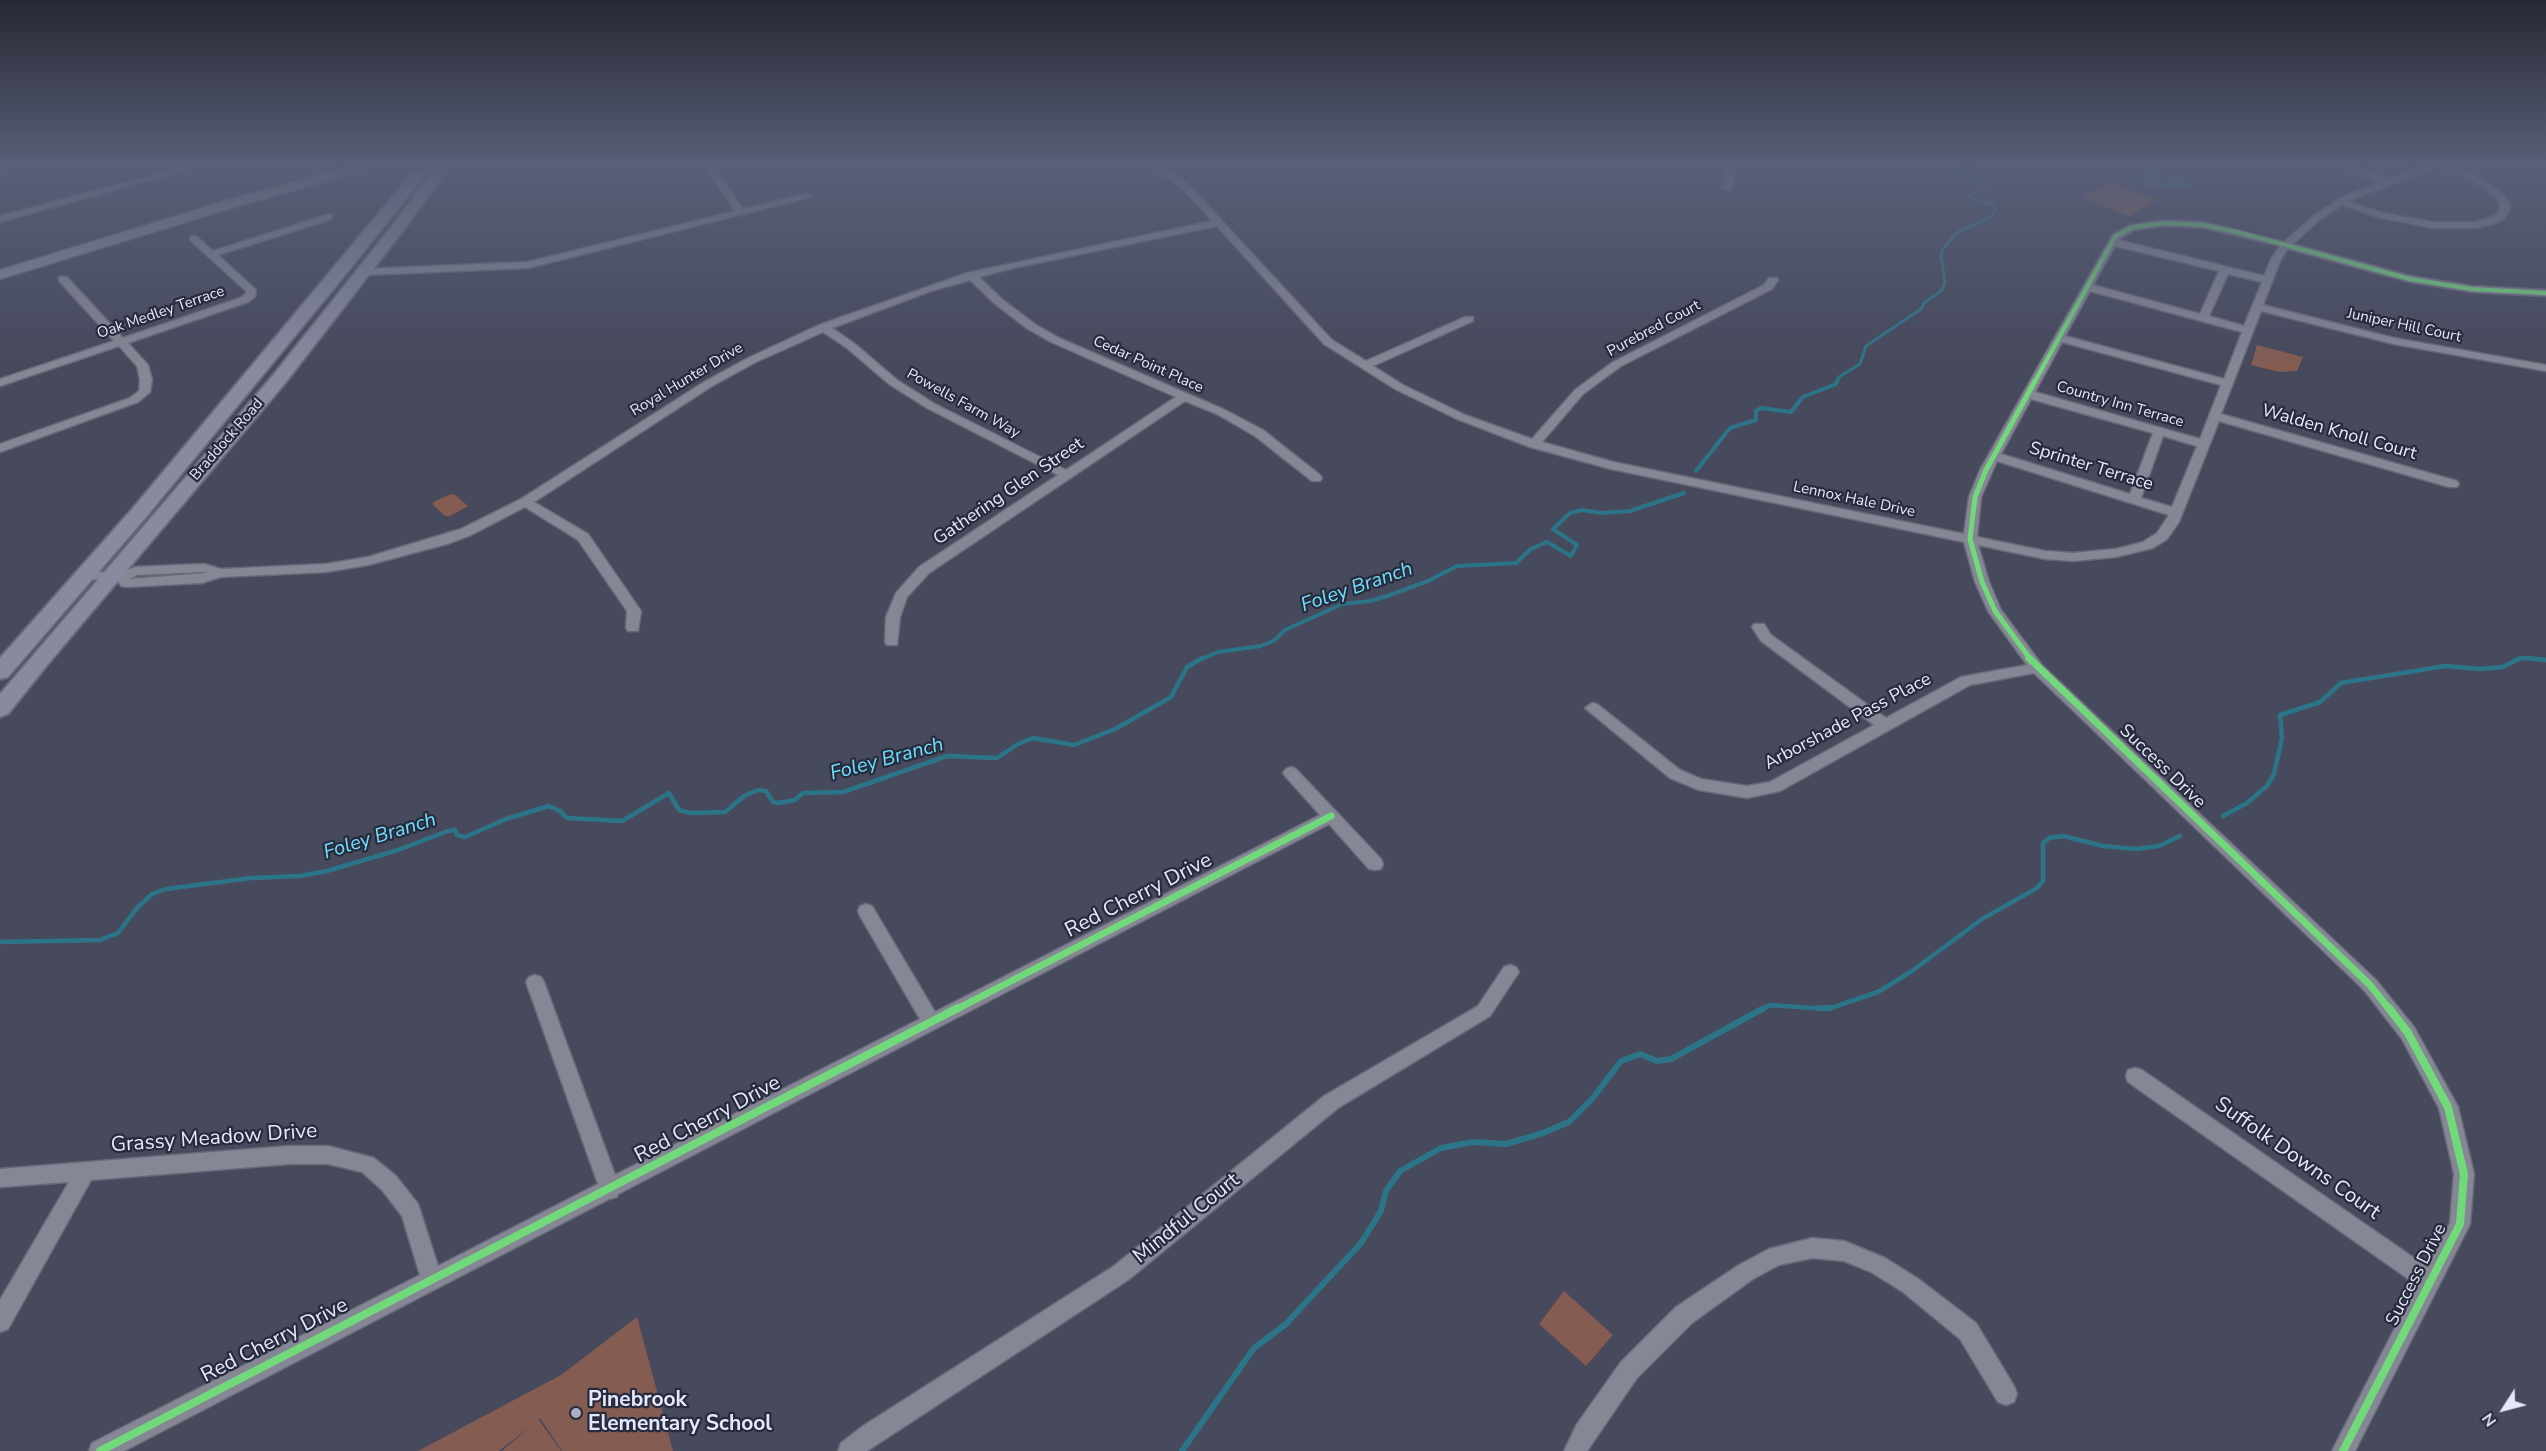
<!DOCTYPE html>
<html>
<head>
<meta charset="utf-8">
<style>
  body { margin:0 }
  #map { position:relative; width:2546px; height:1451px; overflow:hidden; background:#47495c; font-family:"Nunito Sans",sans-serif }
  canvas { display:block }
  .north { position:absolute; left:2474px; top:1379px; width:60px; height:60px; -webkit-text-stroke:4px #282b3b; paint-order:stroke; rotate:234deg; font-size:16px; font-weight:700; line-height:24px; text-align:center; color:#e4e8fd }
  .north::after { content:''; display:block; margin:auto; width:21px; height:27px; background:#e4e8fd; clip-path:polygon(50% 0,100% 100%,50% 72%,0 100%) }
</style>
</head>
<body>
<div id="map">
<canvas width="2546" height="1451"></canvas>
<div class="north">N</div>
</div>
<script>
const ctx = document.querySelector('canvas').getContext('2d');
ctx.lineJoin = 'round';
function fillPath(path, color) { ctx.fillStyle = color; ctx.fill(path, 'evenodd'); }
const toPath = rows => new Path2D(rows.map(r => 'M' + r).join(''));
function strokePath(path, color, width, dash) { ctx.strokeStyle = color; ctx.lineWidth = width; ctx.lineCap = dash ? 'butt' : 'round'; ctx.setLineDash(dash || []); ctx.stroke(path); }
function write(font, color, halo, rows, align = 'center') {
  ctx.font = font + ' "Nunito Sans",sans-serif'; ctx.lineWidth = 4.5; ctx.setLineDash([]); ctx.textBaseline = 'middle'; ctx.strokeStyle = halo; ctx.fillStyle = color; for (const [text, x, y, turn = 0] of rows) {
    ctx.save(); ctx.translate(x, y); ctx.rotate((+turn || 0) * Math.PI / 180); ctx.textAlign = isNaN(turn) ? turn : align; if (halo) ctx.strokeText(text, 0, 0); ctx.fillText(text, 0, 0); ctx.restore();
  }
}
const green = toPath([
  [2110,183,2158,200,2129,216,2082,198],
  [2257,345,2303,357,2297,371,2279,372,2251,365],
  [451,494,455,495,468,506,450,516,445,516,432,504,435,501],
  [1564,1291,1613,1335,1586,1366,1539,1324],
  [637,1317,673,1451,562,1451,540,1418,539,1420,561,1451,502,1451,531,1426,499,1451,418,1451,561,1375]
]);
const water = toPath([
  [2147,169,2168,176,2163,180,2165,182,2169,182,2167,180,2172,177,2178,177,2186,179,2192,184,2179,188,2165,185,2168,188,2162,189,2157,185,2153,187,2130,179]
]);
const streamFar3 = toPath([
  [1837,383,1839,377,1860,364,1866,346,1921,309,1925,302,1941,291,1945,283,1941,256,1943,249,1956,233,1989,218,1996,211,1993,205,1969,197,1985,187,1987,180,1964,175,1961,172,1975,163]
]);
const streamFar2 = toPath([
  [1696,471,1730,428,1756,420,1756,411,1761,408,1791,412,1803,397,1836,384,1837,381],
  [1200,660,1218,652,1261,646,1275,640,1285,630,1342,604,1370,601,1387,596,1428,581,1457,566,1516,563,1531,549,1547,542,1571,556,1577,545,1553,529,1570,513,1582,510,1601,513,1630,511,1684,493],
  [2515,660,2523,658,2545,660]
]);
const streamFar1 = toPath([
  [2528,658,2546,660],
  [2223,816,2247,803,2267,786,2274,774,2282,738,2280,715,2320,702,2341,683,2445,666,2480,669,2502,667,2521,658],
  [0,942,100,940,118,933,137,908,152,894,166,889,251,878,300,876,327,871,398,850,448,831,455,830,457,835,465,837,506,819,549,806,560,811,567,818,622,821,669,793,679,810,690,813,725,812,744,796,758,790,766,791,773,802,779,803,795,800,803,793,843,792,947,756,997,758,1018,744,1033,738,1074,745,1115,729,1171,697,1187,667,1202,658],
  [1761,1010,1770,1005,1828,1009,1878,992,1912,971,1982,919,2037,888,2043,881,2043,843,2049,838,2063,836,2103,846,2136,849,2159,846,2180,836]
]);
const stream = toPath([
  [1819,1008,1830,1008],
  [1182,1451,1254,1348,1286,1324,1361,1243,1381,1211,1386,1191,1400,1171,1441,1148,1473,1142,1506,1144,1543,1133,1569,1122,1592,1099,1621,1061,1640,1054,1657,1061,1671,1059,1764,1008]
]);
const street = toPath([
  [10,163,23,163,0,171,0,165,10,163],
  [199,163,211,163,0,222,0,216,199,163],
  [703,163,711,163,743,209,806,194,811,197,528,268,364,275,359,272,364,269,528,262,735,211,703,163],
  [1145,163,1154,163,1188,184,1332,340,1366,361,1465,317,1473,317,1473,321,1373,366,1403,385,1465,415,1532,439,1575,390,1613,362,1764,285,1769,278,1777,278,1778,280,1772,289,1621,366,1583,394,1542,442,1613,462,1964,534,1969,497,1980,470,2113,234,2130,225,2165,220,2203,222,2284,242,2313,216,2344,196,2381,182,2334,165,2333,163,2344,163,2389,179,2431,163,2442,163,2480,177,2500,191,2509,202,2510,209,2504,219,2496,223,2476,228,2433,228,2381,218,2342,205,2319,220,2293,244,2411,276,2472,286,2546,290,2546,296,2472,292,2410,282,2288,249,2281,259,2263,305,2394,338,2546,365,2546,371,2394,344,2261,311,2221,414,2457,481,2459,484,2457,487,2449,487,2219,421,2179,522,2167,539,2153,548,2116,557,2073,561,2045,559,1978,545,1989,582,2001,610,2042,665,2376,980,2414,1027,2458,1107,2474,1174,2470,1224,2355,1451,2332,1451,2417,1285,2128,1082,2126,1076,2128,1070,2135,1068,2142,1070,2427,1267,2450,1223,2454,1174,2439,1108,2402,1039,2364,990,2034,673,1970,685,1780,791,1747,798,1699,790,1670,778,1585,708,1592,703,1597,704,1680,770,1701,779,1747,786,1770,782,1874,725,1761,641,1752,627,1754,624,1764,624,1771,635,1886,718,1961,677,2027,665,1988,611,1975,582,1964,542,1611,469,1530,447,1457,419,1395,389,1324,344,1217,226,1013,268,979,277,1003,300,1036,325,1059,338,1225,410,1263,430,1320,475,1322,478,1320,481,1312,481,1255,436,1217,414,1185,401,929,573,907,597,900,617,897,645,887,645,885,642,886,617,896,593,919,567,1058,475,927,408,889,384,847,348,823,332,756,362,712,386,534,502,588,534,641,611,638,631,628,631,626,628,627,611,578,540,525,507,471,535,447,544,368,565,326,572,221,577,202,583,126,587,121,586,118,581,84,579,77,575,84,571,120,573,135,567,178,565,204,564,221,569,326,564,368,557,461,529,521,499,704,382,748,358,819,325,967,273,1212,221,1182,188,1145,163],
  [2437,167,2474,181,2494,195,2499,202,2500,209,2497,215,2476,222,2433,222,2383,213,2348,201,2437,167],
  [2165,226,2203,228,2280,246,2271,259,2264,276,2118,240,2135,230,2165,226],
  [2115,246,2219,271,2200,314,2093,285,2115,246],
  [2228,274,2262,282,2244,326,2209,316,2228,274],
  [970,280,995,304,1028,329,1051,342,1176,397,1066,470,935,404,897,380,855,344,832,328,931,291,970,280],
  [2090,291,2242,332,2224,379,2065,336,2090,291],
  [2062,342,2221,385,2200,439,2035,392,2062,342],
  [2031,399,2153,433,2130,494,2001,454,2031,399],
  [2163,436,2197,446,2172,507,2141,498,2163,436],
  [1997,461,2169,515,2157,533,2143,542,2116,549,2073,553,2045,551,1977,537,1981,497,1997,461],
  [203,572,206,573,130,579,137,575,203,572],
  [1730,163,1738,163,1732,188,1727,191,1722,188,1730,163],
  [329,214,332,215,332,219,218,255,256,290,255,297,248,302,128,343,148,365,152,380,150,392,138,402,0,452,0,444,130,398,139,391,140,380,137,366,119,346,0,386,0,379,114,341,59,281,59,277,67,277,123,338,240,298,246,294,246,291,190,240,190,236,196,236,213,251,329,214],
  [1291,767,1296,769,1381,859,1383,864,1381,869,1375,870,1369,869,1329,824,618,1194,617,1197,609,1199,124,1451,89,1451,92,1443,420,1275,402,1216,382,1190,362,1172,328,1164,289,1164,91,1180,8,1329,0,1332,0,1300,69,1182,0,1187,0,1169,289,1146,328,1146,374,1158,396,1176,418,1204,438,1266,598,1184,526,982,529,977,535,975,541,977,544,982,615,1175,920,1019,860,916,858,911,860,906,866,904,872,906,935,1012,1320,815,1286,777,1283,773,1286,769,1291,767],
  [1510,965,1516,967,1519,972,1490,1016,1338,1108,1128,1280,867,1451,838,1451,841,1443,863,1426,1114,1266,1324,1096,1478,1006,1504,967,1510,965],
  [1812,1238,1844,1241,1885,1258,1917,1278,1976,1323,2014,1386,2017,1394,2014,1402,2006,1405,1998,1402,1960,1339,1903,1292,1871,1272,1844,1261,1812,1258,1779,1265,1753,1279,1692,1323,1637,1378,1587,1451,1564,1451,1577,1424,1621,1362,1676,1307,1739,1265,1769,1249,1812,1238]
]);
const secondary = toPath([
  [362,163,380,163,378,166,235,207,0,279,0,270,225,201,362,163]
]);
const primary = toPath([
  [439,163,452,163,402,232,286,382,48,664,8,714,0,717,0,694,274,374,392,226,439,163],
  [418,171,425,175,345,275,147,516,8,677,0,679,0,658,133,508,413,172,418,171]
]);
const cyclewayFar3 = toPath([
  [2034,383,2112,242,2116,236,2133,227,2165,223,2203,225,2238,232,2410,279,2472,289,2546,293]
]);
const cyclewayFar2 = toPath([
  [2031,660,1995,611,1982,582,1970,539,1975,497,1986,470,2035,381]
]);
const cyclewayFar1 = toPath([
  [2029,658,2370,985,2390,1010],
  [955,1010,1331,816]
]);
const cycleway = toPath([
  [100,1451,958,1008],
  [2343,1451,2460,1224,2464,1174,2448,1107,2408,1033,2389,1008]
]);
const markers = [
  [576,1413,6,"#adb0c5"]
];
const farStreetnames = [
  ["Oak Medley Terrace",161,313,-19],
  ["Juniper Hill Court",2404,326,12],
  ["Purebred Court",1654,329,-28],
  ["Cedar Point Place",1148,365,24],
  ["Royal Hunter Drive",687,380,-31],
  ["Powells Farm Way",963,404,29],
  ["Country Inn Terrace",2120,405,16],
  ["Braddock Road",227,440,-49],
  ["Lennox Hale Drive",1854,500,12]
];
const streetNames = [
  ["Walden Knoll Court",2339,433,16],
  ["Sprinter Terrace",2091,467,17],
  ["Gathering Glen Street",1009,492,-34],
  ["Arborshade Pass Place",1848,722,-28],
  ["Success Drive",2162,767,44],
  ["Success Drive",2417,1275,-63]
];
const waterNames = [
  ["Foley Branch",1357,588,-19],
  ["Foley Branch",887,760,-15],
  ["Foley Branch",380,837,-17]
];
const nearStreetnames = [
  ["Red Cherry Drive",1139,896,-27],
  ["Red Cherry Drive",708,1120,-28],
  ["Grassy Meadow Drive",214,1139,-4],
  ["Suffolk Downs Court",2297,1159,35],
  ["Mindful Court",1187,1219,-39],
  ["Red Cherry Drive",275,1341,-27]
];
const nearPoinames = [
  ["Pinebrook",588,1401],
  ["Elementary School",588,1425]
];
fillPath(green, '#845c52');
fillPath(water, '#2c7588');
strokePath(streamFar3, '#2c7588', 3);
strokePath(streamFar2, '#2c7588', 4);
strokePath(streamFar1, '#2c7588', 4.5);
strokePath(stream, '#2c7588', 6);
strokePath(street, '#676979', 3);
strokePath(secondary, '#676979', 3);
strokePath(primary, '#676979', 4);
fillPath(street, '#858795');
fillPath(secondary, '#878999');
fillPath(primary, '#888a9e');
strokePath(cyclewayFar3, '#71d979', 4);
strokePath(cyclewayFar2, '#71d979', 5);
strokePath(cyclewayFar1, '#71d979', 7);
strokePath(cycleway, '#71d979', 8);
const sky = ctx.createLinearGradient(0, 0, 0, 366);
sky.addColorStop(0, '#272833');
sky.addColorStop(0.45, '#585f78');
sky.addColorStop(1, '#585f7800');
ctx.fillStyle = sky;
ctx.fillRect(0, 0, 2546, 366);
for (const [x, y, r, color] of markers) { const dot = new Path2D(); dot.arc(x, y, r, 0, 2 * Math.PI); ctx.fillStyle = color; ctx.fill(dot); strokePath(dot, '#282b3b', 2); }
write('15px', '#e4e8fd', '#282b3b', farStreetnames);
write('18px', '#e4e8fd', '#282b3b', streetNames);
write('italic 20px', '#6ee0fe', '#282b3b', waterNames);
write('21px', '#e4e8fd', '#282b3b', nearStreetnames);
write('bold 21px', '#e4e8fd', '#282b3b', nearPoinames, 'left');
</script>
</body>
</html>
